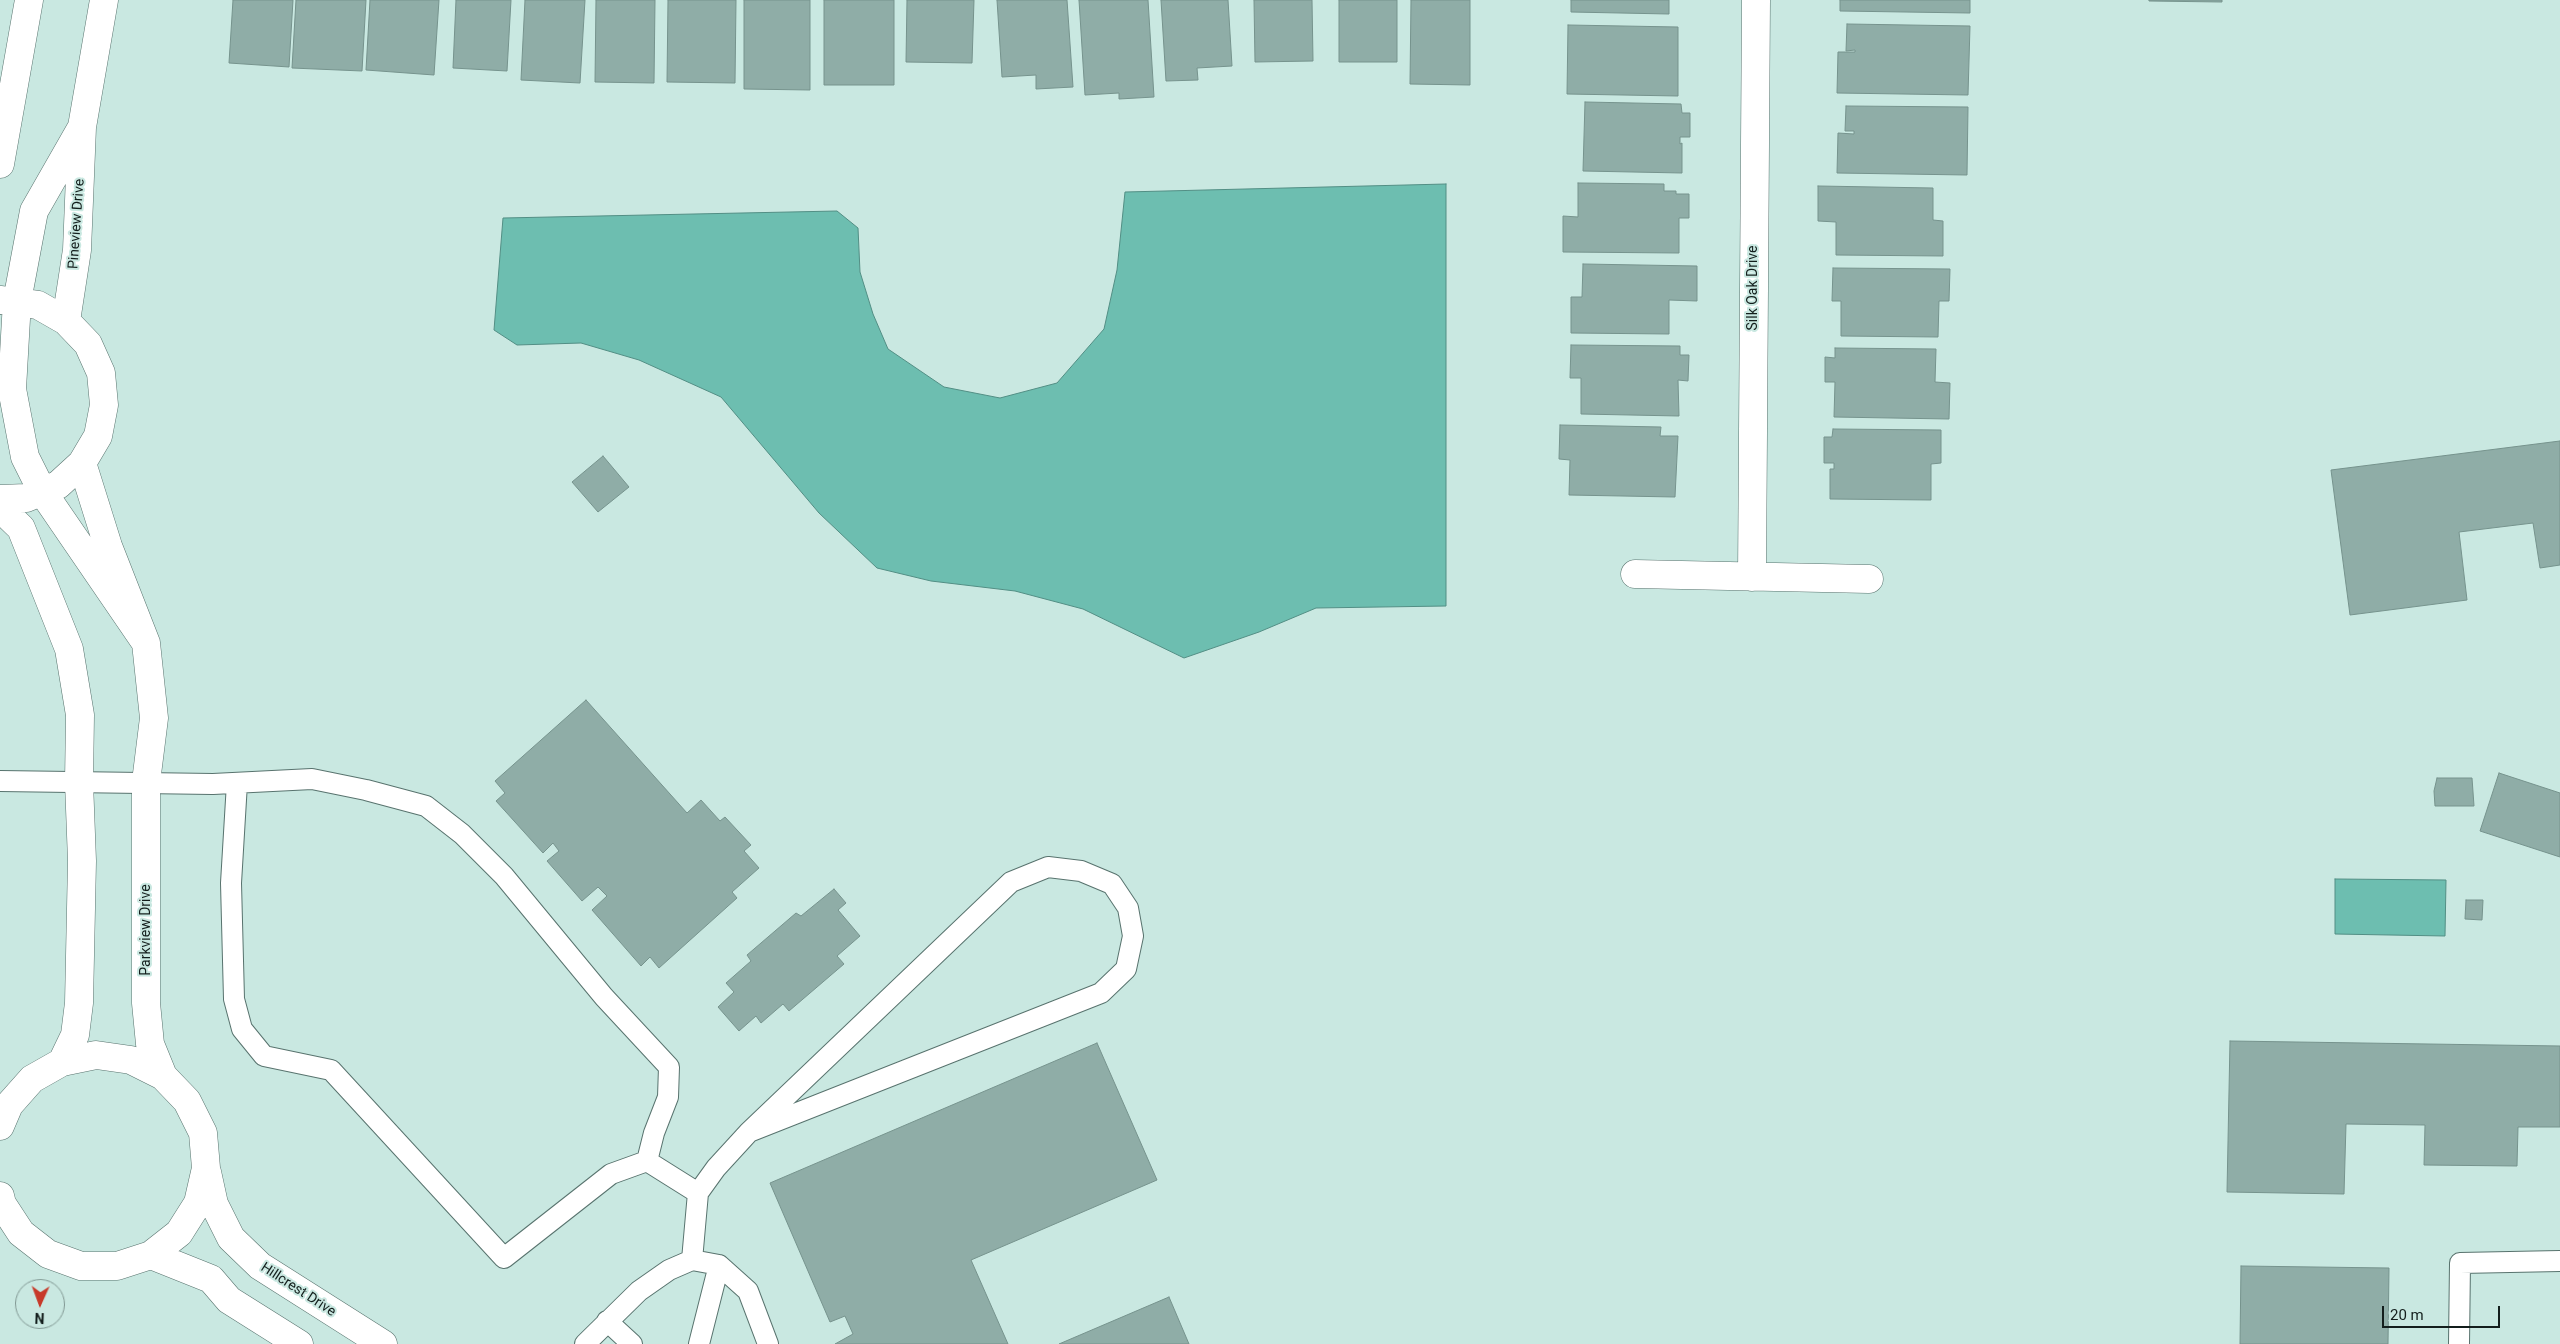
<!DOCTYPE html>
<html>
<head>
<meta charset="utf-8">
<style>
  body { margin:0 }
  #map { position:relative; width:2560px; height:1344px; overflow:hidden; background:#c9e8e1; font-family:Roboto,sans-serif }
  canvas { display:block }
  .north { position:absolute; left:15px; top:1279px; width:50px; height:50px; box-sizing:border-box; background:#c9e8e1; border:1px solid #809792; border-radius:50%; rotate:182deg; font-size:14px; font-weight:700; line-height:20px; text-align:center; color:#131e1c }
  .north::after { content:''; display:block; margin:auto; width:18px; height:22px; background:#c73a2a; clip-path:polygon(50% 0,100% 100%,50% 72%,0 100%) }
  .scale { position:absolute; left:2382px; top:1306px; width:118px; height:22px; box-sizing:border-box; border:2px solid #131e1c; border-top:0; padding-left:6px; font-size:15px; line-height:18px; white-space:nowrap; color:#131e1c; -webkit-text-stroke:4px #c9e8e1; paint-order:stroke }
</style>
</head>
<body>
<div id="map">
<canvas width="2560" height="1344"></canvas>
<div class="north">N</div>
<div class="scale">20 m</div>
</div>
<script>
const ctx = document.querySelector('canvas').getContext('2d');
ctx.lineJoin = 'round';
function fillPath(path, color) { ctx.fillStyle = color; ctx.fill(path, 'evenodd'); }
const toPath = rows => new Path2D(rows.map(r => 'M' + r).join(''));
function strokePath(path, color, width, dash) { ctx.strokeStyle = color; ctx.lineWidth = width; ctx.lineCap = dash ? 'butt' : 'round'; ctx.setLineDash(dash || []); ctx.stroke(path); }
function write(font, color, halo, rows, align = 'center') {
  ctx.font = font + ' Roboto,sans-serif'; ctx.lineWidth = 4; ctx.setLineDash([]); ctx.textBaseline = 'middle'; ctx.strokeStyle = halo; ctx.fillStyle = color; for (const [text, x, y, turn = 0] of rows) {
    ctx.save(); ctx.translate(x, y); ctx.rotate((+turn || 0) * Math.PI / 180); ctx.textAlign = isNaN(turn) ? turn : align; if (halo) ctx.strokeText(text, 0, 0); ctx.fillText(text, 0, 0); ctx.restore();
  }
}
const water = toPath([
  [1446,184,1446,606,1316,608,1259,632,1184,658,1083,609,1015,591,931,581,877,568,819,513,721,397,639,360,581,343,517,345,494,330,503,218,837,211,858,228,860,272,873,314,888,349,944,387,1000,398,1057,383,1104,329,1117,270,1125,192,1446,184],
  [2335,879,2446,880,2445,936,2335,934,2335,879]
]);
const building = toPath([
  [233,0,293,0,289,67,229,63,233,0],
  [296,0,366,0,362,71,292,68,296,0],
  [370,0,439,0,434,75,366,70,370,0],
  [456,0,511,0,507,71,453,68,456,0],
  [525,0,585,0,580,83,521,80,525,0],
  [596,0,655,0,654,83,595,82,596,0],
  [668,0,736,0,735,83,667,82,668,0],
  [744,0,810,0,810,90,744,89,744,0],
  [824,0,894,0,894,85,824,85,824,0],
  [907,0,974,0,972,63,906,62,907,0],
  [997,0,1067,0,1073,87,1036,89,1036,75,1002,77,997,0],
  [1079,0,1148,0,1154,97,1119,99,1119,93,1085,95,1079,0],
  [1161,0,1228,0,1232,66,1197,68,1198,80,1166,81,1161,0],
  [1254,0,1312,0,1313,61,1255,62,1254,0],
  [1339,0,1397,0,1397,62,1339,62,1339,0],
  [1411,0,1470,0,1470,85,1410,84,1411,0],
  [1571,0,1669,0,1669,14,1571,12,1571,0],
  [1840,0,1970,0,1970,13,1840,11,1840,0],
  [2149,0,2222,0,2222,2,2149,1,2149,0],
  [1847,24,1970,26,1968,95,1837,93,1838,52,1855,52,1855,50,1846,51,1847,24],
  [1568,25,1678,27,1678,96,1567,94,1568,25],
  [1585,102,1681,104,1682,113,1690,113,1690,137,1680,137,1680,144,1682,143,1682,173,1583,171,1585,102],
  [1846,106,1968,107,1967,175,1837,173,1838,133,1854,134,1854,131,1845,131,1846,106],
  [1578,183,1664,184,1664,191,1676,191,1676,194,1689,194,1689,218,1679,218,1679,253,1563,252,1563,216,1578,217,1578,183],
  [1818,186,1933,188,1933,220,1943,221,1943,256,1836,255,1836,222,1818,221,1818,186],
  [1583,264,1697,266,1697,301,1669,300,1669,334,1571,333,1571,297,1582,297,1583,264],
  [1833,268,1950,269,1949,301,1939,301,1938,337,1841,336,1841,301,1832,301,1833,268],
  [1571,345,1680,346,1680,355,1689,355,1688,381,1678,380,1679,416,1581,414,1581,378,1570,378,1571,345],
  [1835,348,1936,349,1935,382,1950,383,1949,419,1834,417,1835,382,1825,382,1825,357,1835,358,1835,348],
  [1560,425,1661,427,1660,436,1678,436,1675,497,1569,495,1570,460,1559,459,1560,425],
  [1833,429,1941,430,1941,463,1931,464,1931,500,1830,499,1830,469,1834,469,1834,463,1824,463,1824,437,1832,437,1833,429],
  [2560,441,2560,565,2540,568,2533,523,2459,532,2467,600,2350,615,2331,470,2560,441],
  [603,456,629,487,598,512,572,482,603,456],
  [586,700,687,813,701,800,720,821,725,817,751,845,744,851,759,868,732,892,737,898,659,968,650,957,641,966,592,910,607,896,598,887,582,901,547,861,559,851,553,843,543,853,496,801,505,793,495,781,586,700],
  [2499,773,2560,793,2560,857,2480,831,2499,773],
  [2437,778,2472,778,2474,806,2435,806,2434,791,2437,778],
  [834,889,846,903,838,910,860,936,837,956,844,964,789,1011,783,1004,761,1023,756,1016,739,1031,718,1007,734,992,726,983,751,961,747,955,796,913,801,916,834,889],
  [2466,900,2483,900,2482,920,2465,919,2466,900],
  [2230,1041,2560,1046,2560,1127,2518,1127,2517,1166,2424,1165,2425,1125,2346,1124,2344,1194,2227,1192,2230,1041],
  [1097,1043,1157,1180,971,1260,1008,1344,835,1344,853,1334,845,1316,830,1322,770,1183,1097,1043],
  [2241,1266,2389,1268,2388,1344,2240,1344,2241,1266],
  [1169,1297,1189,1344,1059,1344,1169,1297]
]);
const service = toPath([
  [0,781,213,784,312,779,366,790,426,806,462,834,504,876,604,997,669,1067,668,1097,654,1133,647,1161],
  [237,783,231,883,234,999,242,1029,264,1056,331,1070,504,1258,611,1174,647,1161],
  [647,1161,698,1193],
  [692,1260,698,1193,716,1168,749,1132,1011,882,1048,867,1081,871,1112,884,1128,908,1133,936,1126,969,1101,993,749,1132],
  [607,1321,632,1344],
  [585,1344,639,1291,669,1270,692,1260,719,1265,748,1291,768,1344],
  [699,1344,719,1265],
  [2459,1344,2460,1263,2560,1261]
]);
const minor = toPath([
  [82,127,34,211,17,301,12,389,25,457,42,491,146,643],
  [0,164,29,0],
  [0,300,38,305,66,321,88,344,101,373,104,405,98,436,82,463,58,485,26,498,0,499],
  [66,321,77,250,82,127,104,0],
  [82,463,108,546,146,643,154,718,146,782],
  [0,508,21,528,69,649,80,715,79,782],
  [1635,574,1869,579],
  [1752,577,1756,0]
]);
const tertiary = toPath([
  [146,782,146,1003,150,1044,163,1076],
  [62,1062,75,1035,79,1003,82,861,79,782],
  [0,1126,9,1105,32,1079,62,1062,96,1055,131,1060,163,1076,187,1101,203,1133,206,1168,198,1203,179,1233,151,1255,117,1266,81,1266,48,1254,21,1233,2,1204,0,1196],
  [207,1172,214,1204,231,1238,260,1266,383,1344],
  [151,1255,211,1279,229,1300,299,1344]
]);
const streetNames = [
  ["Pineview Drive",77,224,-86],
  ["Silk Oak Drive",1753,288,-90],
  ["Parkview Drive",146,930,-90],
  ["Hillcrest Drive",298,1290,33]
];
fillPath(water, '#6dbeb0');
strokePath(water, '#528e84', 1);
fillPath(building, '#8fada7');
strokePath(building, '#76938d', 1);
strokePath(service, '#58736e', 22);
strokePath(minor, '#58736e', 29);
strokePath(tertiary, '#58736e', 29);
strokePath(service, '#fff', 20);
strokePath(minor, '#fff', 28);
strokePath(tertiary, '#fff', 28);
write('14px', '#131e1c', '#c9e8e1', streetNames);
</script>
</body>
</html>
